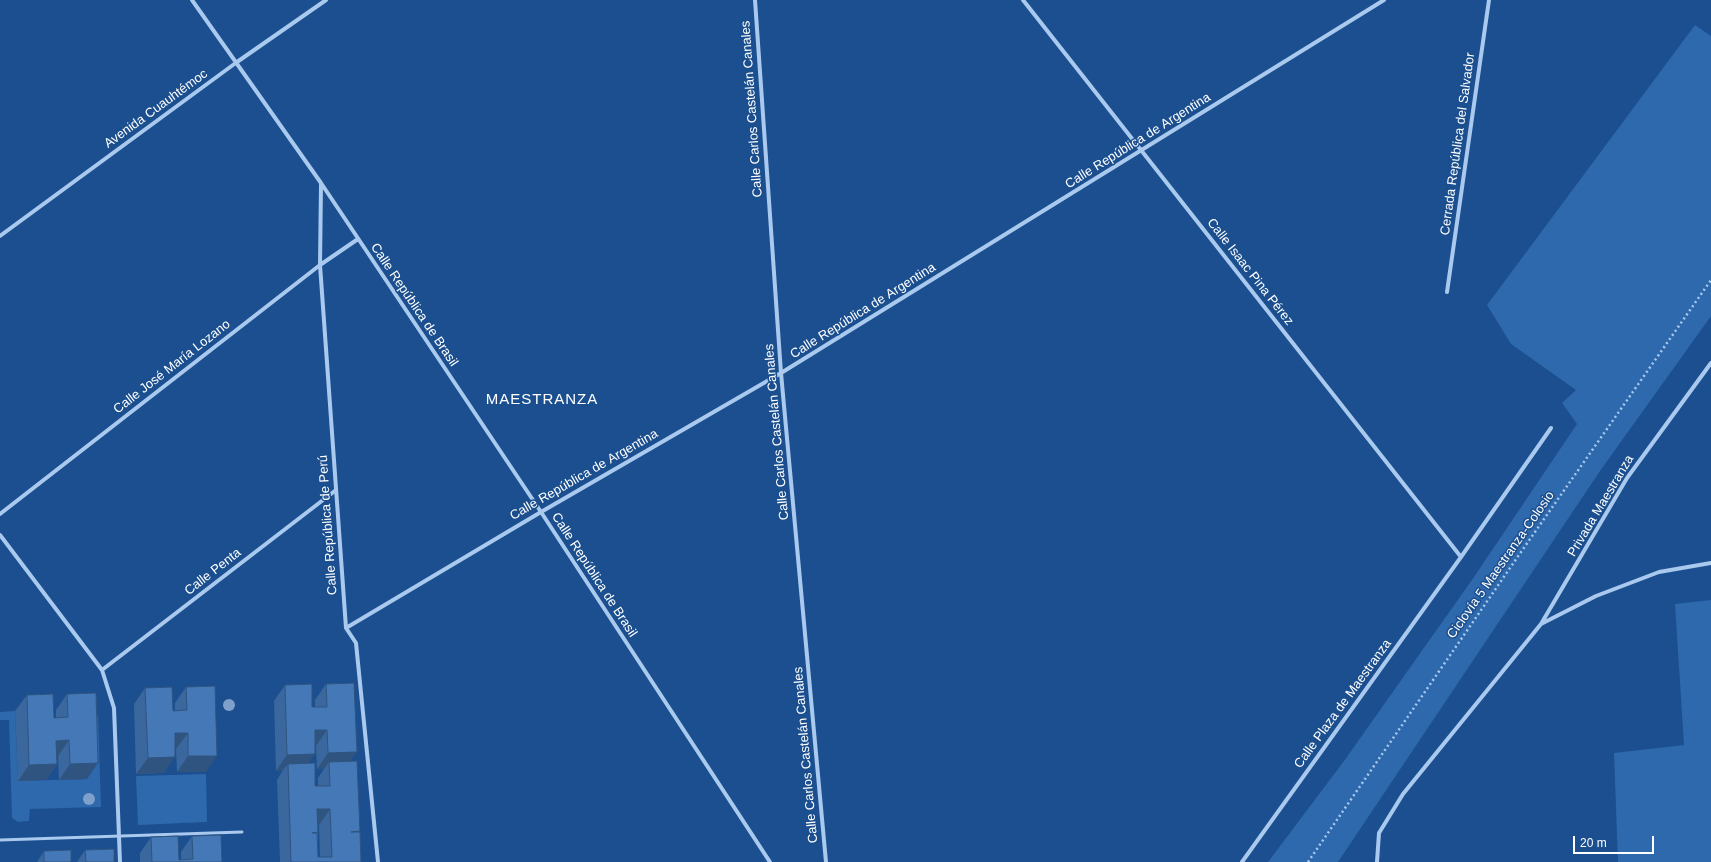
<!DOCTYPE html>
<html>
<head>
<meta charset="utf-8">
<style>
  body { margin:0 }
  #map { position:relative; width:1711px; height:862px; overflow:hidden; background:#1b4f8f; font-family:Arial,sans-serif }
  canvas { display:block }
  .scale { position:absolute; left:1573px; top:836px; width:81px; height:18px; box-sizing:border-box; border:2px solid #fff; border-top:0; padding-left:5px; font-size:12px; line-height:14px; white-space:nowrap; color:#fff; -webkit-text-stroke:3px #1b4f8f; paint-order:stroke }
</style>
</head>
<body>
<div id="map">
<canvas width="1711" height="862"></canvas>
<div class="scale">20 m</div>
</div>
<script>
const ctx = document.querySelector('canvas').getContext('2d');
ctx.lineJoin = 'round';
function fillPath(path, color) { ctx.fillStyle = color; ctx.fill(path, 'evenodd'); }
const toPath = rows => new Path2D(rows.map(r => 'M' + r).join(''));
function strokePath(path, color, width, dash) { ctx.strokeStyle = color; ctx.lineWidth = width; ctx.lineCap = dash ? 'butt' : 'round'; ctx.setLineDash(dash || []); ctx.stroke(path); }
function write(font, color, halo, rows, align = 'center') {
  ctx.font = font + ' Arial,sans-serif'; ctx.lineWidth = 3; ctx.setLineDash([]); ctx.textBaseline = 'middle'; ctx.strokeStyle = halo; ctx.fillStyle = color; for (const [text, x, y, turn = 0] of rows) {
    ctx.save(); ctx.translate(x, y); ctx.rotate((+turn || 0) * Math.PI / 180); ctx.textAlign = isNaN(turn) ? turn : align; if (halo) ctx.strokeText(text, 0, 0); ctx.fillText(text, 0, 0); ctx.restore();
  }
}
const green = toPath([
  [1695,25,1711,36,1711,316,1600,471,1338,862,1268,862,1344,761,1474,577,1577,424,1562,403,1576,390,1511,344,1487,305],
  [1711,600,1711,862,1618,862,1614,753,1684,745,1675,604],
  [91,707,98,716,101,807,30,809,29,821,18,822,12,818,9,720,0,720,0,712,15,711,18,781,87,779],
  [206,774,207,822,138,825,136,776]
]);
const path = toPath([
  [1308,862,1521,552,1711,280]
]);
const lane = toPath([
  [0,840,242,832]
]);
const street = toPath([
  [192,0,321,183,541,512,770,862],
  [755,0,781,373,826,862],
  [1023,0,1461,557],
  [321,184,320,265,346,628,356,643,378,862],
  [0,236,237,62,326,0],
  [1447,292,1489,0],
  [0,514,320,265,358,239],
  [0,535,102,670,114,708,120,862],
  [1541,624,1596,596,1659,572,1711,563],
  [346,628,541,512,781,373,1384,0],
  [102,670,336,490],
  [1242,862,1461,557,1551,428],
  [1377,862,1379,833,1403,794,1541,624,1627,478,1711,363]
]);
const trees = [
  [229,705],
  [89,799]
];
const wall = toPath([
  [326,684,350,762,360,831,359,832,361,862,280,862,277,780,283,770,276,771,274,701,285,685,312,707,315,707,315,700],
  [315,746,316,746,317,769,324,769,318,778,318,786,315,786,308,763],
  [318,825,319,825,320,857,318,857],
  [186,687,206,772,177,772,176,749,175,749,164,773,136,774,134,704,145,688,173,711,175,710,175,703],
  [67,694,87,779,59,780,58,756,57,756,57,764,46,780,18,781,15,711,27,695,54,718,56,718,56,710],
  [192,836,222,862,140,862,140,853,151,837,179,860,181,860,181,852],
  [85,850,114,862,77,862],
  [44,851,71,862,37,862]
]);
const shadedWall = toPath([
  [315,730,327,730,316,746,303,746],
  [175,733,188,733,176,749,164,750],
  [69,740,58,756,45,757,56,741],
  [357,752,345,768,329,762,324,769,317,769,328,753],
  [315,754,304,770,288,764,283,770,276,771,287,755],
  [188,756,217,756,206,772,177,772],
  [175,757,164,773,136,774,148,758],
  [98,763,87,779,59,780,70,764],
  [57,764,46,780,18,781,29,765],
  [317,809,330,809,319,825,306,825]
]);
const building = toPath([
  [354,683,357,752,328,753,327,730,315,730,315,754,287,755,285,685,312,684,312,707,327,707,326,684,354,683],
  [215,686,217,756,188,756,188,733,175,733,175,757,148,758,145,688,172,687,173,711,187,710,186,687,215,686],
  [96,693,98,763,70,764,69,740,56,741,57,764,29,765,27,695,53,694,54,718,68,717,67,694,96,693],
  [357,761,360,831,351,832,360,832,361,862,291,862,288,764,315,763,315,786,330,786,329,762,357,761],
  [317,809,330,809,332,857,318,857,317,833,312,833,318,832,317,809],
  [221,835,222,862,152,862,151,837,178,836,179,860,193,859,192,836,221,835],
  [114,849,114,862,86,862,85,850,114,849],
  [71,850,71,862,44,862,44,851,71,850]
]);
const streetNames = [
  ["Avenida Cuauhtémoc",156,109,-36],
  ["Calle Carlos Castelán Canales",752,109,-94],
  ["Calle República de Argentina",1138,141,-32],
  ["Cerrada República del Salvador",1458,144,-82],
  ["Calle Isaac Pina Pérez",1250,272,52],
  ["Calle República de Brasil",414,305,56],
  ["Calle República de Argentina",863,311,-32],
  ["Calle José María Lozano",172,367,-38],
  ["Calle Carlos Castelán Canales",777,432,-95],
  ["Calle República de Argentina",584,475,-30],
  ["Privada Maestranza",1601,506,-59],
  ["Calle República de Perú",328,525,-94],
  ["Ciclovía 5 Maestranza-Colosio",1501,565,-55],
  ["Calle Penta",213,572,-38],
  ["Calle República de Brasil",594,575,57],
  ["Calle Plaza de Maestranza",1343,704,-54],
  ["Calle Carlos Castelán Canales",806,755,-95]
];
const quarterNames = [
  ["MAESTRANZA",542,400]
];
fillPath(green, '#2e69ad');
strokePath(path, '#a9c9ee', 2.5, [2, 3]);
strokePath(lane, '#a9c9ee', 3);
strokePath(street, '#a9c9ee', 4);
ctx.fillStyle = '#7ea0ca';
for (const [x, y] of trees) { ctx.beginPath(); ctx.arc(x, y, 6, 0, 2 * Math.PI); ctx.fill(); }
fillPath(wall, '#3a679d');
fillPath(shadedWall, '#305480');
fillPath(building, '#4478b7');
strokePath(building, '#305480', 1);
write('13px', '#fff', '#1b4f8f', streetNames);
ctx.letterSpacing = '1px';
write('15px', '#fff', '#1b4f8f', quarterNames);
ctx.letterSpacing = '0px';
</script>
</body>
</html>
